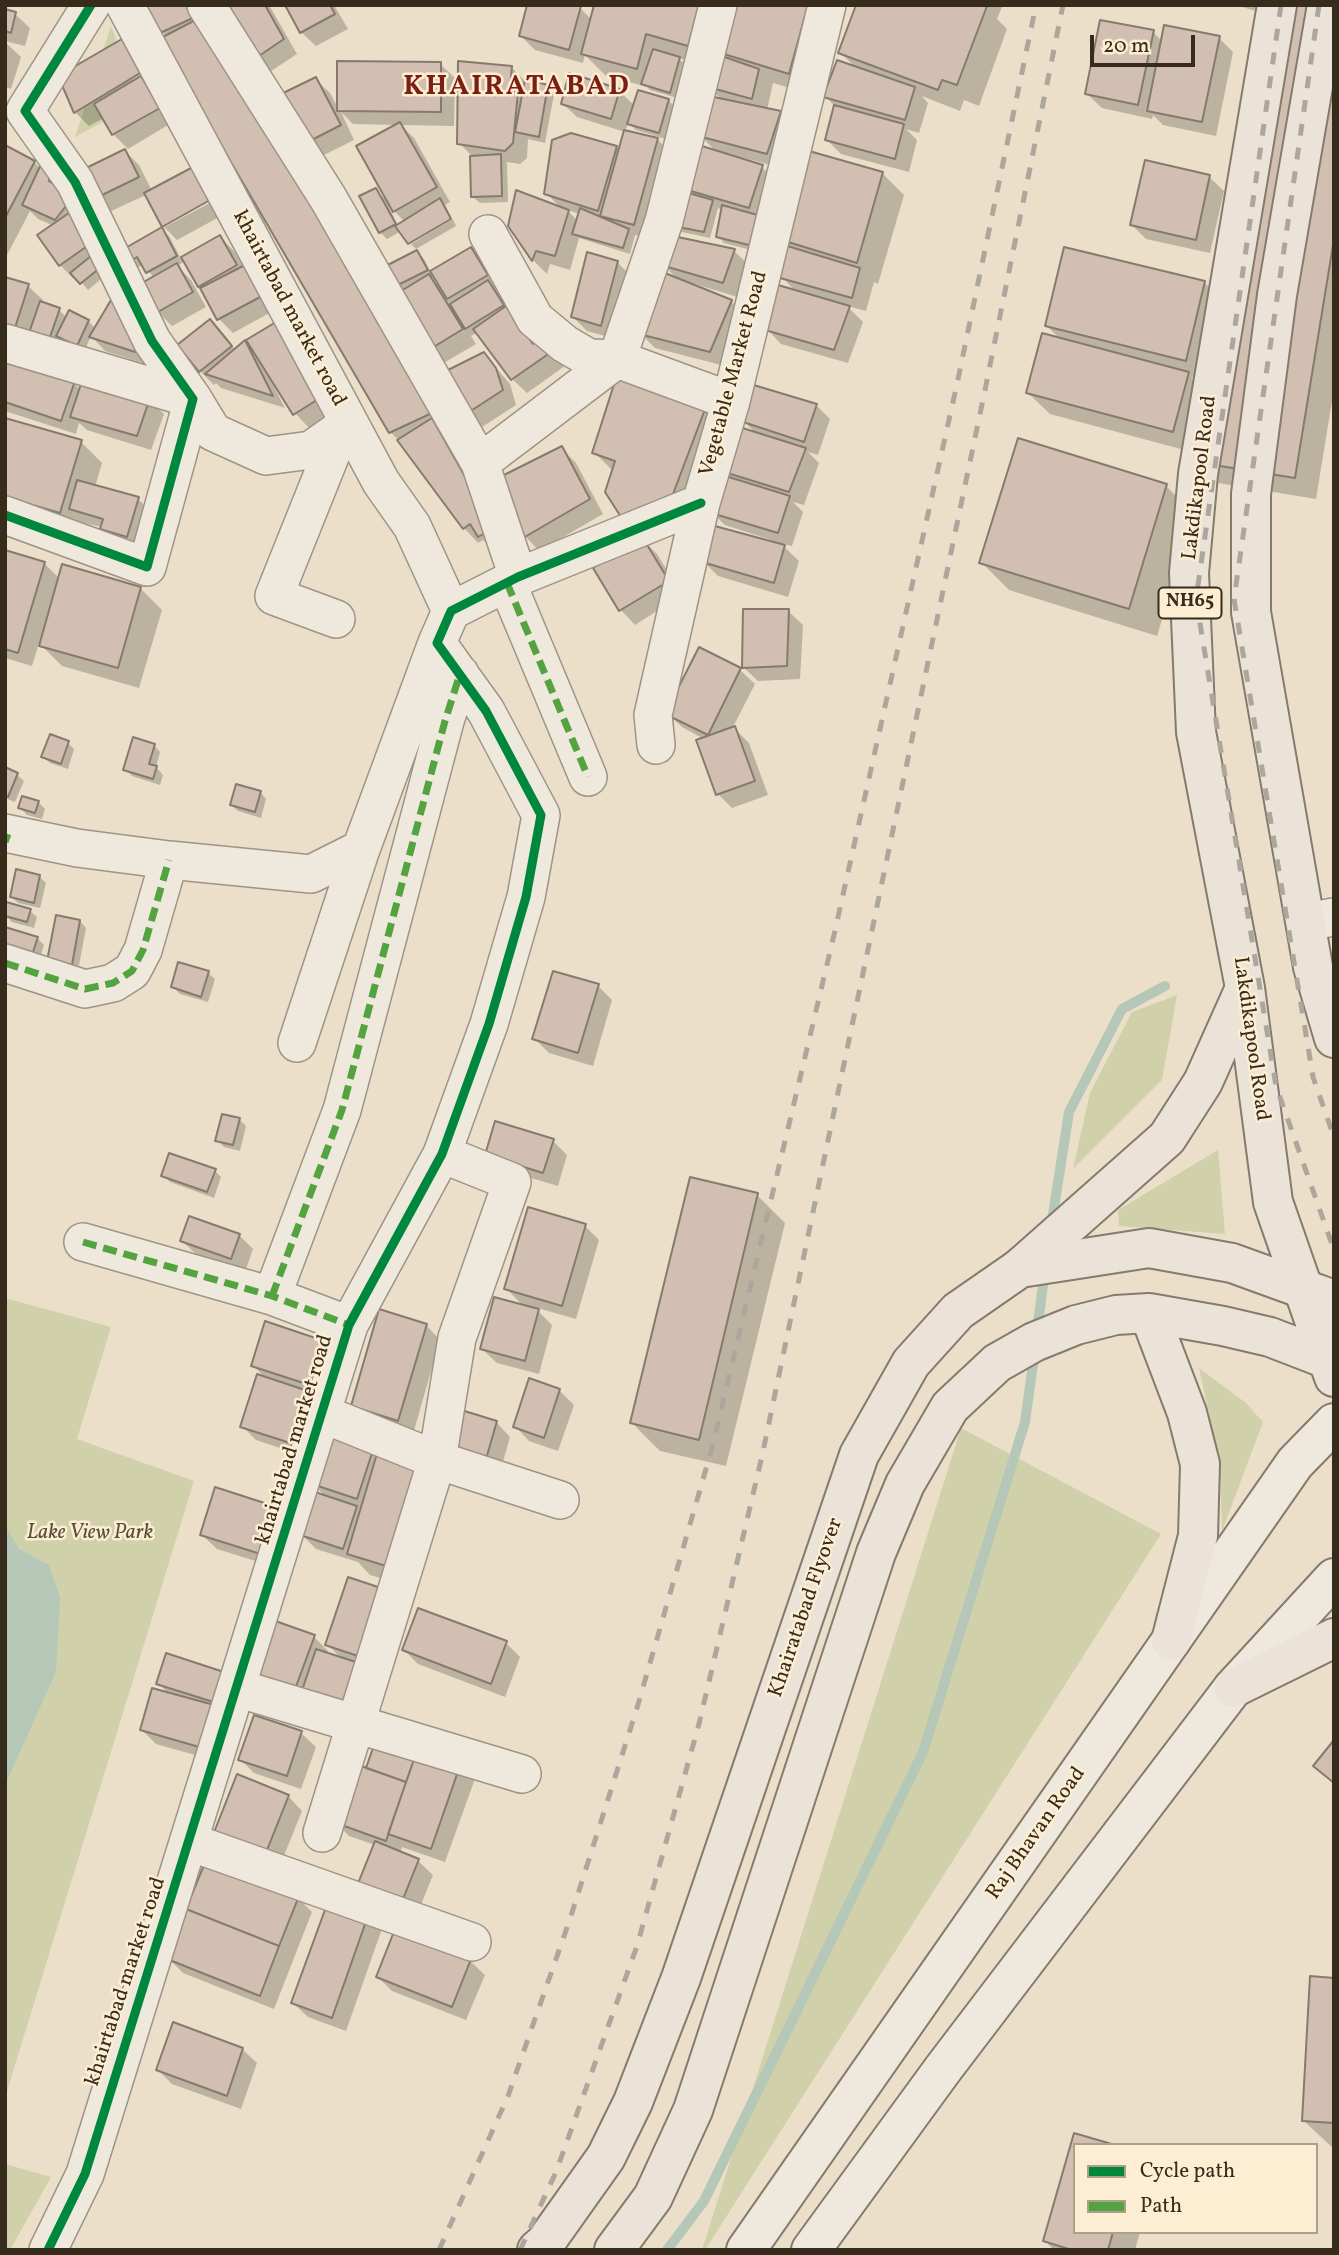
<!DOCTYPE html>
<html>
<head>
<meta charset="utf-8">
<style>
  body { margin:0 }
  #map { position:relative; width:1339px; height:2255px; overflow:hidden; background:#ecdfc9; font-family:Vollkorn,serif }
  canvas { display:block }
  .frame { position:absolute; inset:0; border:7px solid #372b1b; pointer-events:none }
  .legend { position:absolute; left:1073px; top:2143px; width:245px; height:91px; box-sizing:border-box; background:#fcedd3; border:2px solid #ad9f89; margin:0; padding:9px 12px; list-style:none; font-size:21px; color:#372b1b }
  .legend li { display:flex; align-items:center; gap:14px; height:35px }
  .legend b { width:35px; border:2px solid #ad9f89 }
  .scale { position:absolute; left:1090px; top:35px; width:105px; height:32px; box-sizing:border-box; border:4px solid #372b1b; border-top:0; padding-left:9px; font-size:21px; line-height:24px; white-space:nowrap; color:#372b1b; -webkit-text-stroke:5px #fcedd3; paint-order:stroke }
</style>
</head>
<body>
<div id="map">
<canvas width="1339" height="2255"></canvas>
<div class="frame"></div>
<ul class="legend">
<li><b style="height:9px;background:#00873e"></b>Cycle path</li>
<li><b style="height:9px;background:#53a440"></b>Path</li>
</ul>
<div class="scale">20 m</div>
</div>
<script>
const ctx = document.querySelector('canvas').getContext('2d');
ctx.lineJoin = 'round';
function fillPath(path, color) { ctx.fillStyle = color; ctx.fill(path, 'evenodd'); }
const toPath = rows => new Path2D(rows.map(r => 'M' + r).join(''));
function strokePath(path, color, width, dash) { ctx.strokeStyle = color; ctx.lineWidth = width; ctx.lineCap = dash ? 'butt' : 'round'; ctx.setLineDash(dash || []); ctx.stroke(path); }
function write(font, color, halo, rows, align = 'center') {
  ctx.font = font + ' Vollkorn,serif'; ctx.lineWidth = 5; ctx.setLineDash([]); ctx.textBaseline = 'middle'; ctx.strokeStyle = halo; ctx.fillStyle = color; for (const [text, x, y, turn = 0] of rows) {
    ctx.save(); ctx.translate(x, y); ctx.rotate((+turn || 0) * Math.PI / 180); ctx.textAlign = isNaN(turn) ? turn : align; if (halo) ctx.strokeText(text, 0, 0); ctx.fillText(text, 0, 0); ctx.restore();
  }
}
const green = toPath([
  [111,26,140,102,75,137],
  [1177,995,1162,1080,1073,1169,1090,1093,1132,1012],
  [1218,1150,1225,1234,1119,1226,1118,1210],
  [5,1298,111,1327,77,1439,194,1481,5,2098],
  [1199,1368,1246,1403,1263,1422,1222,1531,1220,1467],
  [961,1428,1161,1534,705,2250,702,2250],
  [5,2164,51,2177,10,2250,5,2250]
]);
const water = toPath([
  [5,1525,19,1549,49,1565,60,1597,56,1672,5,1785]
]);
const shadow = toPath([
  [146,5,206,5,374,274,417,252,424,259,431,273,470,249,485,263,501,290,497,292,508,310,520,322,536,345,569,363,527,393,512,379,478,332,471,336,476,344,442,364,507,543,494,551,483,540,478,543,464,528,402,443,390,432,166,37],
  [435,276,441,288,431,279],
  [213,5,269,5,297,54,262,77],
  [287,5,334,5,348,29,316,46,301,32],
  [529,5,572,5,580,8,592,20,596,5,834,5,810,94,773,83,767,110,780,113,795,127,781,168,741,157,740,160,762,167,776,181,759,252,724,243,718,236,723,210,718,208,710,238,677,231,679,192,717,153,700,135,723,101,709,87,709,66,678,58,686,65,677,98,650,90,647,87,605,75,585,55,583,63,535,50,521,36],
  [858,5,1002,7,997,19,1007,29,979,106,964,100,960,111,922,96,928,103,919,133,906,129,917,140,909,172,841,154,827,140,835,106,825,96,856,68,840,52],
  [1235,5,1334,5,1334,389,1316,499,1212,482,1192,452,1050,414,1028,393,1061,340,1047,326,1204,282,1217,295,1263,13],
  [1191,377,1204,380,1202,388],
  [5,11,15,14,30,28,25,46,5,41],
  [1153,32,1163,42,1219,38,1233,52,1216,136,1163,125,1153,115,1152,119,1102,108,1087,94],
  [122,41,136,55,173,122,128,149,113,134,104,118,89,126,75,112],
  [5,42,21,57,11,89,5,87],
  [440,64,455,78,454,126,401,125,414,138,450,202,445,205,451,216,408,241,401,231,387,239,380,232,376,190,388,202,397,125,353,124,341,112,354,140,316,159,302,145,315,79,330,93,339,110],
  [388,205,405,222,398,226],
  [512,68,524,80,547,87,554,94,545,143,528,139,527,158,520,164,507,162,508,202,480,203,473,197,472,156,459,143],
  [619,91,635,106,668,100,675,107,665,139,653,135,672,154,648,238,635,235,630,254,579,238,570,270,550,264,547,274,533,260,510,226,561,208,546,193,616,147,620,151,625,132,577,117,562,103],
  [628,123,636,130,653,135,652,138,625,132],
  [567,210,580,214,578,221],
  [5,147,34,162,41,169,43,165,111,271,88,290,77,277,74,279,60,265,54,226,38,219,30,211,5,259],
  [125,151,139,165,152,191,165,227,215,200,223,215,177,240,163,226,146,195,109,212,95,198],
  [882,173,904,195,878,284,874,282,866,311,847,306,863,322,848,363,781,344,767,329,796,292,782,277,780,238],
  [1209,177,1224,191,1210,253,1146,239,1132,225],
  [453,219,456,226,416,249,411,244],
  [162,230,169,236,181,259,220,237,234,251,243,267,275,310,233,333,219,319,185,261,177,266,191,280,206,307,172,326,158,312,154,278,143,264,137,268,130,261],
  [734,251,749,265,737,297,695,284,694,287,731,301,746,316,725,366,655,348,641,334,679,281,663,264],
  [617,262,632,277,616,339,587,331,573,317],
  [28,286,43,300,41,304,59,310,67,318,88,321,96,329,112,303,149,365,105,351,91,336,84,352,65,343,59,336,55,346,5,337],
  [210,322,236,350,245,343,254,352,340,408,309,428,295,413,273,380,271,381,285,408,221,388,216,383,214,385,200,371],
  [484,354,510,384,516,405,479,429,465,414],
  [5,360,74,383,81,390,149,400,164,414,151,450,87,430,79,423,76,434,5,411],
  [706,405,728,427,688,531,614,472,594,452],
  [816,405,830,419,818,455,808,452,819,463,804,505,793,502,803,512,792,546,780,543,799,561,788,597,718,576,703,561,770,543,771,540,725,525,710,511,721,471,756,433,742,420],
  [5,419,81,442,102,463,95,487,138,499,152,513,142,550,116,542,101,527,85,523,82,533,5,511],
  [561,448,576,463,603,514,539,551,525,536],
  [1166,486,1194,514,1157,636,1009,590,981,562],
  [642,540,657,554,682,595,635,625,621,610,595,569],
  [5,552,45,564,60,579,140,588,162,610,139,688,62,666,39,643,32,666,5,658],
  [788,611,803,625,800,679,758,681,743,667],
  [699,649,740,670,755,684,733,727,749,743,768,795,732,808,718,794,704,739,682,727,667,713],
  [68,743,74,749,68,769,50,763,43,756],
  [154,745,160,752,156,767,163,775,160,785,132,776,125,769],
  [5,769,17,775,24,781,15,802,5,798],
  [260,792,266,799,261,818,238,811,231,805],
  [38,802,45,809,42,819,27,815,20,808],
  [39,876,46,883,40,908,18,903,12,897],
  [30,911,37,917,34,928,12,922,5,915],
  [80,921,86,928,77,976,55,973],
  [37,938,44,945,39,961,7,951],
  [208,973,215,979,208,1002,180,994,173,987],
  [598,986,612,1000,593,1066,549,1053,534,1038],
  [239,1119,246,1126,240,1151,224,1147,217,1140],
  [553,1141,567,1155,558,1186,501,1169],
  [215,1171,221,1177,214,1198,170,1182,163,1175],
  [757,1195,785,1223,726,1466,660,1451,632,1423],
  [585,1226,599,1240,576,1319,534,1307,552,1325,539,1374,497,1363,482,1349,525,1308,506,1288],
  [239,1235,253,1249,245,1272,197,1255,182,1241],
  [426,1325,440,1340,413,1434,367,1420,353,1406],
  [335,1346,326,1435,372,1451,378,1457,448,1485,417,1589,370,1575,358,1562,316,1549,302,1535,326,1497,311,1482,319,1461,256,1440,242,1426,266,1379,253,1365],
  [530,1381,560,1391,574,1405,558,1451,529,1441,515,1426],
  [459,1412,496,1422,510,1437,496,1486],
  [282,1510,281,1569,217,1549,202,1535],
  [349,1579,381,1682,257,1696,314,1637,328,1651,327,1654,343,1660,327,1644],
  [506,1643,520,1657,505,1697,418,1664,404,1650],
  [167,1655,238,1719,227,1764,156,1744,142,1730,170,1695,158,1683],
  [301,1733,316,1747,301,1789,254,1773,240,1759],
  [380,1733,476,1776,445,1862,402,1847,400,1854,418,1861,433,1875,416,1917,373,1900,375,1845,349,1836,335,1822,367,1770],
  [288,1796,302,1811,277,1873,228,1854],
  [298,1898,312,1912,274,2009,183,1973,169,1959],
  [331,1898,383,1926,346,2031,308,2017,293,2003],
  [470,1961,485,1975,466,2020,392,1991,378,1977],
  [1334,1979,1334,2149,1304,2121],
  [242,2049,257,2063,241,2109,172,2084,158,2070],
  [1075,2145,1075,2232,1140,2232,1135,2250,1054,2250,1045,2241]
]);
const stream = toPath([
  [1051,1227,1069,1112,1122,1009,1165,986],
  [1037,1331,1045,1270],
  [667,2250,704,2201,923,1752,1025,1422,1035,1350]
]);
const building = toPath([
  [144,5,202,5,206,12,160,33,144,5],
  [211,5,265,5,284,39,247,64,211,5],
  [285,5,330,5,335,14,300,33,285,5],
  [527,5,581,6,569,50,519,36,527,5],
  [594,5,699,5,688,46,646,34,637,69,581,54,594,5],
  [724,5,808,5,789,74,711,50,724,5],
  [856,5,985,5,987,6,957,85,942,80,938,90,838,53,856,5],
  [1262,5,1334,5,1334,239,1295,478,1189,461,1262,5],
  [5,9,16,12,11,33,5,31,5,9],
  [203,16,432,413,389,433,159,39,203,16],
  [1100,20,1154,30,1138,105,1085,94,1100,20],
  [1164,25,1220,36,1202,122,1147,111,1164,25],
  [122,39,140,73,74,113,58,76,122,39],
  [653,49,680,57,670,93,641,84,653,49],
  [716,54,759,69,752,99,708,87,716,54],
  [837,60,915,87,905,120,823,97,837,60],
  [337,61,441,62,441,112,337,111,337,61],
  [458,61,512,66,510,91,518,92,513,143,505,151,457,144,458,61],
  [569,73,620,89,611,119,561,104,569,73],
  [141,76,160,108,112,135,94,104,141,76],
  [316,77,341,125,300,146,275,97,316,77],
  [525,79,548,85,539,137,515,132,525,79],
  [638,90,669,99,659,133,627,124,638,90],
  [709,96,781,111,767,154,698,136,709,96],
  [834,105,904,124,895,159,825,140,834,105],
  [400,122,437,187,393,212,356,146,400,122],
  [624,130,658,138,634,225,600,216,624,130],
  [571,133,617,146,598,211,544,194,552,140,571,133],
  [689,142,763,165,749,208,677,187,689,142],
  [5,145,35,161,5,218,5,145],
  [125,149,139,177,94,199,80,171,125,149],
  [802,149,883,172,857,263,778,239,802,149],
  [501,154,502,196,471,197,470,156,501,154],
  [1145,160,1210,175,1196,240,1130,225,1145,160],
  [42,162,51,168,49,181,73,197,55,220,22,205,42,162],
  [193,167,210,200,162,227,144,193,193,167],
  [376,188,396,224,379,233,359,196,376,188],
  [516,190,569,210,555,256,536,251,532,261,508,226,516,190],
  [678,190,713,200,704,232,668,225,678,190],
  [440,198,451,219,408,244,395,226,440,198],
  [722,205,761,216,753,246,716,237,722,205],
  [580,208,629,229,623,248,572,234,580,208],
  [69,213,90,244,59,266,37,235,69,213],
  [162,227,177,256,146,273,137,257,129,262,122,250,162,227],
  [220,235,237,265,198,287,181,257,220,235],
  [668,235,735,249,723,283,661,265,668,235],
  [784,245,860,268,852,298,780,278,784,245],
  [471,247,488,275,447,299,430,271,471,247],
  [1064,247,1205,281,1186,361,1045,326,1064,247],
  [417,250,428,270,384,292,374,272,417,250],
  [96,252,106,263,80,284,70,273,96,252],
  [587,252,618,261,601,326,571,317,587,252],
  [177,263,193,292,156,313,140,284,177,263],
  [245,265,262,296,217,320,200,288,245,265],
  [660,271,732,300,710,352,639,334,660,271],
  [429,274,463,329,427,351,393,296,429,274],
  [5,277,29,284,14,331,5,328,5,277],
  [488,280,504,305,465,329,450,304,488,280],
  [778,285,850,306,834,350,765,330,778,285],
  [111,300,145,330,135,352,89,337,111,300],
  [40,301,60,308,49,340,29,333,40,301],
  [506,306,533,344,547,335,557,348,511,380,473,329,506,306],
  [69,310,89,320,77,346,56,336,69,310],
  [210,319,232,346,199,372,177,345,210,319],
  [281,319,328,393,293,415,246,340,281,319],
  [1042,333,1189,372,1173,432,1026,393,1042,333],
  [245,340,273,396,205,374,245,340],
  [484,352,496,368,503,390,463,416,438,375,484,352],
  [5,358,75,381,61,421,5,402,5,358],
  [84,375,150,398,137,436,70,417,84,375],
  [617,375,707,404,667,510,621,517,605,492,615,461,592,453,617,375],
  [747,383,817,404,804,442,740,421,747,383],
  [5,418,82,440,60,513,5,497,5,418],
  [432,418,494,528,478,537,470,524,463,529,397,440,432,418],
  [733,425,806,448,789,492,724,472,733,425],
  [1018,438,1167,484,1129,609,979,563,1018,438],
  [562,446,590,499,523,538,494,480,562,446],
  [719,474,790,496,778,533,708,512,719,474],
  [77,480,139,497,127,537,100,529,103,519,69,509,77,480],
  [711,525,785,545,774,583,702,562,711,525],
  [643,538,669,581,619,611,593,568,643,538],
  [5,550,45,562,18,653,5,649,5,550],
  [62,564,141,587,118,668,39,646,62,564],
  [743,609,789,609,787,666,742,668,743,609],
  [699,647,741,668,708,735,665,714,699,647],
  [735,726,755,781,716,795,696,740,735,726],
  [50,734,69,741,61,764,41,757,50,734],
  [133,737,155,744,149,764,157,766,153,779,123,770,133,737],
  [5,767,18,773,8,797,5,795,5,767],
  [236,784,261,791,255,812,230,805,236,784],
  [22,796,39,801,35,813,18,808,22,796],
  [16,869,40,875,34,903,10,897,16,869],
  [6,902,31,909,27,922,5,916,6,902],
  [56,915,80,920,71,971,46,966,56,915],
  [5,927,38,937,32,955,5,947,5,927],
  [178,962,209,971,201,997,171,987,178,962],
  [553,971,599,984,578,1053,532,1039,553,971],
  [222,1114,240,1118,233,1145,215,1141,222,1114],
  [495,1121,554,1139,543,1173,485,1155,495,1121],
  [169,1153,216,1169,207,1192,161,1176,169,1153],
  [690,1177,758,1193,699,1440,630,1423,690,1177],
  [528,1207,586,1224,562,1306,504,1289,528,1207],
  [189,1216,240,1234,231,1259,180,1241,189,1216],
  [494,1297,539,1309,525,1361,480,1349,494,1297],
  [379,1309,427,1324,398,1421,351,1406,379,1309],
  [265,1321,336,1345,322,1389,251,1366,265,1321],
  [257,1374,320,1395,303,1447,240,1427,257,1374],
  [529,1378,560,1389,544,1438,513,1427,529,1378],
  [458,1409,497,1421,482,1473,442,1461,458,1409],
  [326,1434,373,1450,357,1499,309,1483,326,1434],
  [379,1447,428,1462,396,1569,347,1554,379,1447],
  [215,1487,283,1509,267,1556,200,1535,215,1487],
  [315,1492,357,1506,343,1549,300,1535,315,1492],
  [348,1577,390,1591,367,1659,325,1645,348,1577],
  [418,1608,507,1641,491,1684,402,1650,418,1608],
  [264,1617,315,1635,291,1700,241,1682,264,1617],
  [316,1649,368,1666,351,1717,299,1699,316,1649],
  [166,1653,233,1675,223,1705,156,1684,166,1653],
  [152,1688,225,1708,213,1751,140,1730,152,1688],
  [254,1715,302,1731,287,1776,238,1760,254,1715],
  [379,1731,419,1745,406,1782,366,1768,379,1731],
  [1334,1740,1334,1783,1313,1766,1334,1740],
  [419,1745,462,1760,431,1849,388,1834,419,1745],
  [353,1763,406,1782,386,1841,333,1822,353,1763],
  [237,1774,289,1795,263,1860,211,1840,237,1774],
  [375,1841,419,1859,401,1904,357,1886,375,1841],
  [206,1860,299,1896,279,1946,186,1909,206,1860],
  [330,1896,370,1910,332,2018,291,2003,330,1896],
  [186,1909,279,1946,260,1996,167,1959,186,1909],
  [395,1929,471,1959,452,2007,376,1977,395,1929],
  [1310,1976,1334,1978,1334,2123,1302,2121,1310,1976],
  [173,2022,243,2048,227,2096,156,2070,173,2022],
  [1074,2133,1115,2145,1075,2145,1075,2232,1113,2232,1108,2250,1072,2250,1043,2241,1074,2133]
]);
const minor = toPath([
  [125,5,381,482,412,526,451,611],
  [206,5,328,198,480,463,518,577],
  [488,234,535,319,565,344,589,358,617,359,731,401],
  [5,343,193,399,213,432,266,456,311,450,341,429,348,421],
  [480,463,617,359,664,221,718,5],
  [5,515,147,567,193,399,152,341,75,182,25,111,91,5],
  [507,583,588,777],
  [336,619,274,596,341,429],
  [656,745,653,715,701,503,731,401,827,5],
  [5,833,77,848,169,860,311,874,361,849],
  [1305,922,1334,917],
  [5,963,85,989,113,983,132,971,143,950,169,860],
  [297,1043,361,849,437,643],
  [83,1242,272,1296,349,1325],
  [272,1296,342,1110,445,721,460,674],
  [323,1414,437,1460,560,1500],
  [237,1688,522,1774],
  [322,1833,437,1460,457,1338,512,1182,442,1154],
  [190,1842,472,1942],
  [48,2250,85,2174,349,1325,442,1154,489,1024,526,897,541,815,486,711,437,643,451,611,518,577,701,503]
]);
const secondary = toPath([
  [746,2250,1295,1463,1334,1423],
  [811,2250,943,2069,1233,1688,1334,1578]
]);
const primary = toPath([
  [1149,1313,1187,1413,1200,1464,1198,1536,1171,1641],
  [537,2250,545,2243,606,2157,633,2102,681,1978,859,1455,911,1363,958,1311,1020,1268,1149,1248,1232,1263,1334,1300],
  [614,2250,653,2197,693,2110,876,1553,905,1484,950,1407,997,1363,1034,1342,1076,1325,1116,1315,1149,1313,1223,1326,1270,1337,1327,1359]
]);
const trunk = toPath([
  [1277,5,1198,474,1189,573,1196,732,1245,988,1273,1202,1334,1377],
  [1327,5,1277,295,1251,494,1251,612,1313,967,1334,1038],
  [1020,1268,1167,1138,1203,1082,1245,988],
  [1233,1688,1334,1638]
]);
const rail = toPath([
  [1281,5,1196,599,1276,1086,1334,1250],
  [1319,5,1234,599,1313,1077,1334,1137],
  [439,2250,508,2096,570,1919,637,1708,712,1448,834,935,957,384,1036,5],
  [520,2250,556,2172,637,1946,699,1724,762,1456,985,390,1063,5]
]);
const quiet = toPath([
  [507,583,588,777],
  [5,842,8,834],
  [5,963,85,989,113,983,132,971,143,950,169,860],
  [83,1242,272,1296,349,1325],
  [272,1296,342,1110,445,721,460,674]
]);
const cycleway = toPath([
  [5,515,147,567,193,399,152,341,75,182,25,111,91,5],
  [48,2250,85,2174,349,1325,442,1154,489,1024,526,897,541,815,486,711,437,643,451,611,518,577,701,503]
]);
const shields = [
  [1190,603,63]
];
const shieldNames = [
  ["NH65",1190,603]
];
const streetNames = [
  ["khairtabad market road",288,309,62],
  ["Vegetable Market Road",735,374,-75],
  ["Lakdikapool Road",1201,478,-83],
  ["Lakdikapool Road",1250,1039,82],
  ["khairtabad market road",296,1440,-73],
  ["Khairatabad Flyover",807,1608,-71],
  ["Raj Bhavan Road",1037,1834,-55],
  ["khairtabad market road",127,1982,-72]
];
const parkNames = [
  ["Lake View Park",90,1534]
];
const districtNames = [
  ["KHAIRATABAD",517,89]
];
fillPath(green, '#d0d0ab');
fillPath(water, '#b5c8b8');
fillPath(shadow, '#0003');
strokePath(stream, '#b5c8b8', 10);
fillPath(building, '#d2bfb1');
strokePath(building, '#847b6e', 2);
strokePath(minor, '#9d9486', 40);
strokePath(secondary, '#847b6e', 42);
strokePath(primary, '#847b6e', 42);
strokePath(trunk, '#847b6e', 42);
strokePath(minor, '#efe8dd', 37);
strokePath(secondary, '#efe8dd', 38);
strokePath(primary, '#ebe3d7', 38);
strokePath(trunk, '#ebe3d7', 38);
strokePath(rail, '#aca69d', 5, [12, 12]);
strokePath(quiet, '#53a440', 7, [14, 7]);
strokePath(cycleway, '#00873e', 9);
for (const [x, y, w] of shields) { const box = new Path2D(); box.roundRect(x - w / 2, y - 15.5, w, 31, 5); ctx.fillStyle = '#fcedd3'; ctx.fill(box); strokePath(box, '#372b1b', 2); }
write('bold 19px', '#372b1b', null, shieldNames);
write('21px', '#372b1b', '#fcedd3', streetNames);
write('italic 21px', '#585139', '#fcedd3', parkNames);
ctx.letterSpacing = '2px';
write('bold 28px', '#7a1f14', '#fcedd3', districtNames);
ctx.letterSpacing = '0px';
</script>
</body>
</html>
